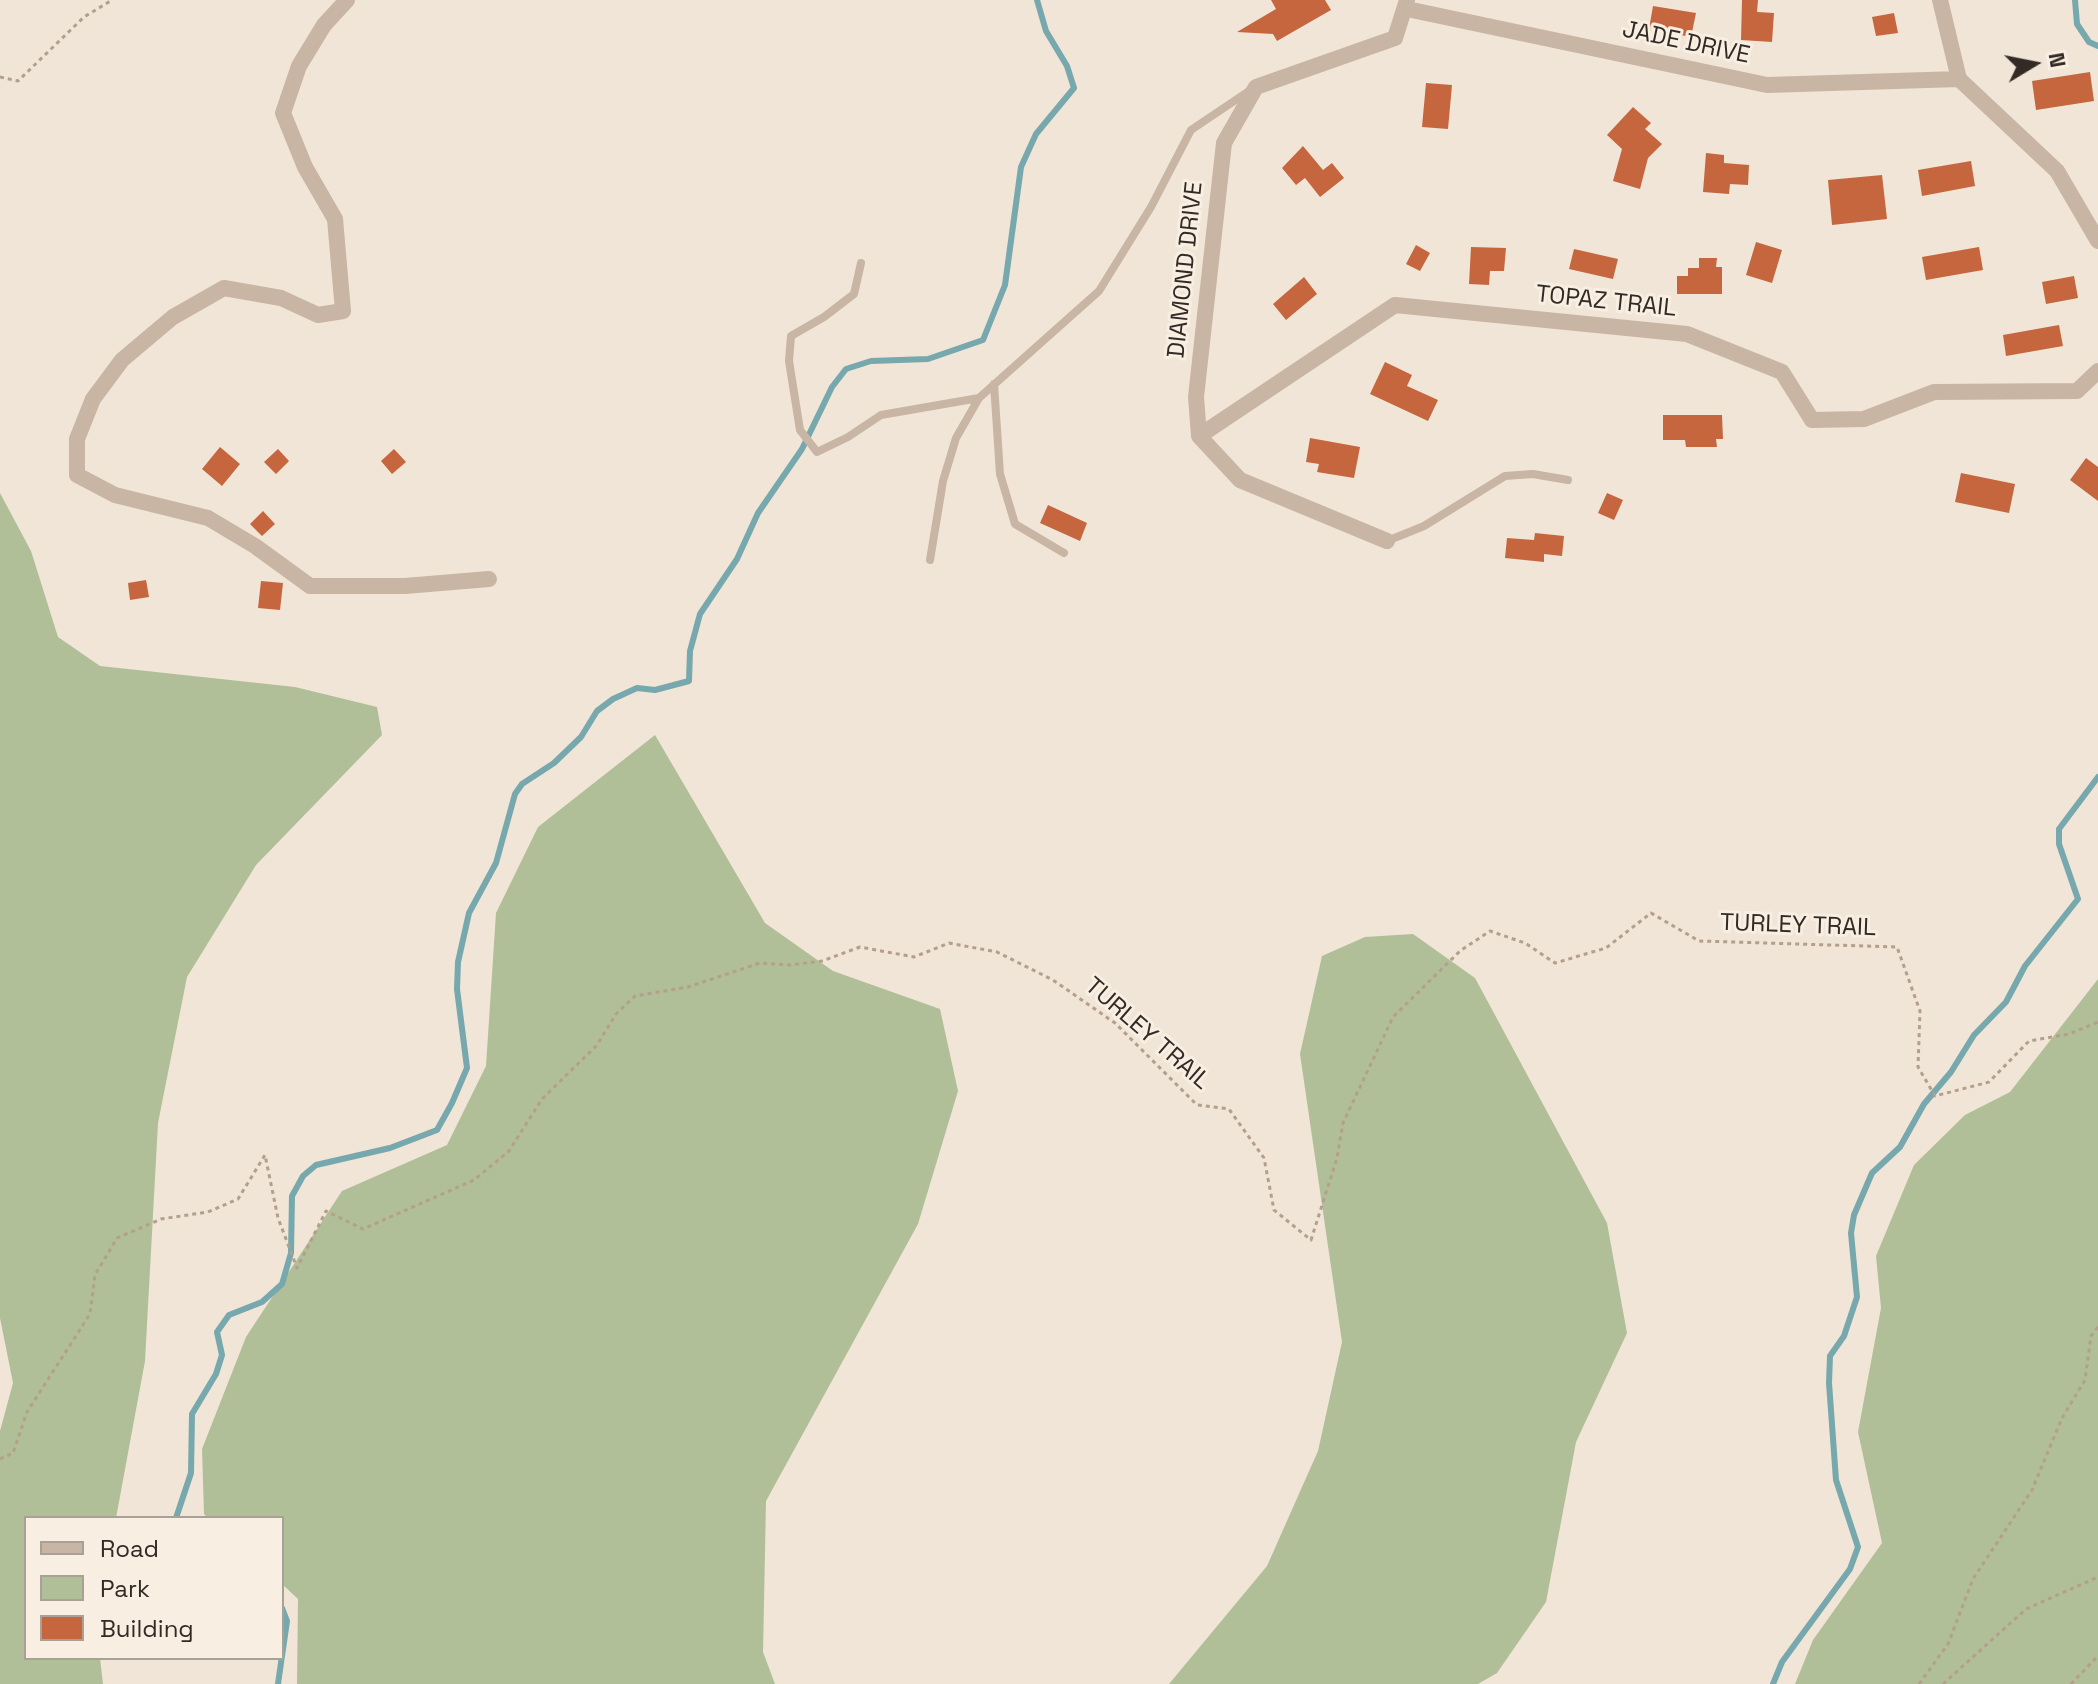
<!DOCTYPE html>
<html>
<head>
<meta charset="utf-8">
<style>
  body { margin:0 }
  #map { position:relative; width:2098px; height:1684px; overflow:hidden; background:#f0e5d6; font-family:"Space Grotesk",sans-serif }
  canvas { display:block }
  .legend { position:absolute; left:24px; top:1516px; width:260px; height:144px; box-sizing:border-box; background:#f8efe2; border:2px solid #a9a096; margin:0; padding:10px 14px; list-style:none; font-size:24px; color:#332a25 }
  .legend li { display:flex; align-items:center; gap:16px; height:40px }
  .legend b { width:40px; border:2px solid #a9a096 }
  .north { position:absolute; left:1994px; top:24px; width:80px; height:80px; -webkit-text-stroke:6px #f8efe2; paint-order:stroke; rotate:80deg; font-size:22px; font-weight:700; line-height:32px; text-align:center; color:#332a25 }
  .north::after { content:''; display:block; margin:auto; width:28px; height:36px; background:#332a25; clip-path:polygon(50% 0,100% 100%,50% 72%,0 100%) }
</style>
</head>
<body>
<div id="map">
<canvas width="2098" height="1684"></canvas>
<ul class="legend">
<li><b style="height:10px;background:#c8b5a3"></b>Road</li>
<li><b style="height:22px;background:#b0bf97"></b>Park</li>
<li><b style="height:22px;background:#c5663f"></b>Building</li>
</ul>
<div class="north">N</div>
</div>
<script>
const ctx = document.querySelector('canvas').getContext('2d');
ctx.lineJoin = 'round';
function fillPath(path, color) { ctx.fillStyle = color; ctx.fill(path, 'evenodd'); }
const toPath = rows => new Path2D(rows.map(r => 'M' + r).join(''));
function strokePath(path, color, width, dash) { ctx.strokeStyle = color; ctx.lineWidth = width; ctx.lineCap = dash ? 'butt' : 'round'; ctx.setLineDash(dash || []); ctx.stroke(path); }
function write(font, color, halo, rows, align = 'center') {
  ctx.font = font + ' "Space Grotesk",sans-serif'; ctx.lineWidth = 6; ctx.setLineDash([]); ctx.textBaseline = 'middle'; ctx.strokeStyle = halo; ctx.fillStyle = color; for (const [text, x, y, turn = 0] of rows) {
    ctx.save(); ctx.translate(x, y); ctx.rotate((+turn || 0) * Math.PI / 180); ctx.textAlign = isNaN(turn) ? turn : align; if (halo) ctx.strokeText(text, 0, 0); ctx.fillText(text, 0, 0); ctx.restore();
  }
}
const green = toPath([
  [0,493,31,551,58,637,100,666,295,687,377,707,382,735,256,865,187,977,158,1123,145,1361,116,1518,26,1518,26,1658,100,1658,103,1684,0,1684,0,1431,13,1383,0,1318],
  [655,735,765,923,833,971,940,1009,958,1091,918,1224,766,1501,763,1652,775,1684,297,1684,298,1599,282,1584,282,1518,208,1518,204,1514,202,1449,246,1337,342,1191,447,1145,486,1066,496,913,538,827],
  [1413,934,1475,978,1607,1223,1627,1333,1576,1442,1546,1602,1497,1673,1478,1684,1169,1684,1267,1566,1318,1451,1342,1342,1300,1054,1322,956,1365,937],
  [2098,979,2098,1684,1795,1684,1813,1640,1882,1543,1858,1432,1881,1308,1876,1256,1914,1165,1965,1115,2010,1092]
]);
const stream = toPath([
  [2075,0,2077,24,2089,42,2098,46],
  [176,1518,191,1473,192,1414,216,1374,222,1355,217,1332,229,1315,262,1302,282,1284,291,1253,292,1196,303,1176,316,1165,390,1148,437,1130,452,1103,467,1068,457,989,458,962,469,913,496,863,515,794,522,784,554,763,581,737,597,711,613,699,637,688,655,690,689,681,690,651,700,614,737,559,758,513,802,449,832,387,846,369,871,361,928,359,983,340,1005,285,1021,167,1036,134,1074,88,1067,66,1046,31,1037,0],
  [278,1684,287,1621,282,1608],
  [1773,1684,1782,1662,1850,1569,1858,1547,1836,1480,1829,1383,1830,1356,1844,1336,1857,1297,1851,1233,1854,1215,1872,1173,1900,1147,1924,1104,1951,1072,1974,1035,2006,1002,2025,966,2078,899,2059,844,2059,829,2098,777]
]);
const building = toPath([
  [1271,0,1325,0,1331,10,1277,41,1273,34,1237,32,1276,9],
  [1742,0,1758,0,1757,12,1774,13,1772,42,1741,40],
  [1653,6,1696,13,1691,37,1649,29],
  [1894,13,1898,33,1876,36,1872,17],
  [2090,72,2094,101,2036,110,2032,81],
  [1426,83,1452,85,1448,129,1422,127],
  [1633,107,1651,123,1645,129,1662,144,1648,158,1640,189,1613,181,1622,149,1607,135],
  [1303,146,1323,170,1332,163,1344,178,1320,197,1305,178,1296,185,1282,168],
  [1706,153,1724,155,1724,163,1749,165,1748,185,1730,184,1729,194,1703,192],
  [1971,161,1975,186,1922,196,1918,170],
  [1882,175,1887,219,1832,225,1828,180],
  [1756,242,1782,250,1772,283,1746,275],
  [1416,245,1430,253,1420,271,1406,264],
  [1471,247,1506,248,1504,271,1490,271,1489,285,1469,284],
  [1979,247,1983,270,1926,280,1922,257],
  [1574,249,1618,259,1613,279,1569,269],
  [1699,258,1717,258,1716,267,1722,267,1722,294,1677,294,1677,276,1688,276,1688,268,1699,268],
  [2074,276,2078,298,2046,304,2042,282],
  [1304,277,1317,294,1286,320,1273,304],
  [2059,325,2063,346,2006,356,2003,335],
  [1385,362,1412,375,1407,386,1438,400,1428,421,1370,394],
  [1663,415,1722,415,1723,439,1716,439,1717,447,1686,447,1685,440,1663,440],
  [1310,438,1360,447,1354,478,1317,472,1319,464,1306,462],
  [220,447,240,464,222,486,202,469],
  [278,449,289,461,276,474,264,462],
  [394,449,406,462,392,474,381,461],
  [2086,458,2098,467,2098,501,2070,480],
  [1961,473,2015,484,2009,513,1955,502],
  [1607,493,1623,500,1614,520,1598,513],
  [1048,505,1087,523,1080,541,1040,523],
  [263,511,275,524,262,536,250,524],
  [1535,533,1564,536,1562,556,1544,554,1544,562,1505,558,1507,538,1534,540],
  [146,580,149,597,130,600,128,583],
  [261,581,283,583,280,610,258,608]
]);
const path = toPath([
  [0,77,18,81,84,17,112,0],
  [0,1459,13,1453,27,1412,90,1314,95,1275,117,1238,161,1219,208,1212,238,1199,265,1155,278,1218,297,1268,326,1211,363,1229,474,1180,509,1151,542,1099,597,1045,616,1014,635,996,688,987,760,963,790,965,822,961,860,947,914,957,949,943,997,952,1053,980,1115,1023,1197,1105,1229,1109,1264,1158,1274,1210,1311,1240,1337,1158,1343,1123,1393,1017,1460,951,1490,931,1525,943,1555,963,1606,948,1651,913,1699,941,1897,947,1920,1011,1918,1067,1935,1096,1989,1082,2029,1041,2069,1034,2098,1022],
  [1919,1684,1948,1644,1973,1579,2032,1490,2062,1418,2085,1380,2091,1336,2098,1327],
  [1943,1684,2026,1609,2098,1577],
  [2071,1684,2098,1656]
]);
const lane = toPath([
  [861,263,854,294,824,317,791,336,789,361,800,430,817,452,848,437,881,415,979,398],
  [994,384,1000,474,1015,524,1064,553],
  [1387,541,1424,526,1505,476,1533,474,1568,480],
  [930,560,943,481,956,438,979,398,1099,291,1151,207,1191,130,1249,91]
]);
const street = toPath([
  [347,0,324,25,299,66,283,113,305,167,335,219,343,311,318,315,281,298,224,288,173,317,122,360,93,399,77,439,77,475,115,495,208,518,255,546,310,586,405,586,489,579],
  [1940,0,1959,79,2057,171,2098,241],
  [1407,9,1767,85,1959,79],
  [1199,436,1395,305,1687,334,1782,372,1812,420,1864,419,1934,392,2077,391,2098,371],
  [1387,541,1240,480,1199,436,1196,397,1224,143,1256,87,1395,38,1407,0]
]);
const streetNames = [
  ["JADE DRIVE",1686,43,12],
  ["DIAMOND DRIVE",1186,270,-84],
  ["TOPAZ TRAIL",1606,302,6],
  ["TURLEY TRAIL",1798,926,2],
  ["TURLEY TRAIL",1147,1034,41]
];
fillPath(green, '#b0bf97');
strokePath(stream, '#76a8ad', 6);
fillPath(building, '#c5663f');
strokePath(path, '#b49f8d', 3, [4, 4]);
strokePath(lane, '#c8b5a3', 8);
strokePath(street, '#c8b5a3', 16);
write('24px', '#332a25', '#f8efe2', streetNames);
</script>
</body>
</html>
